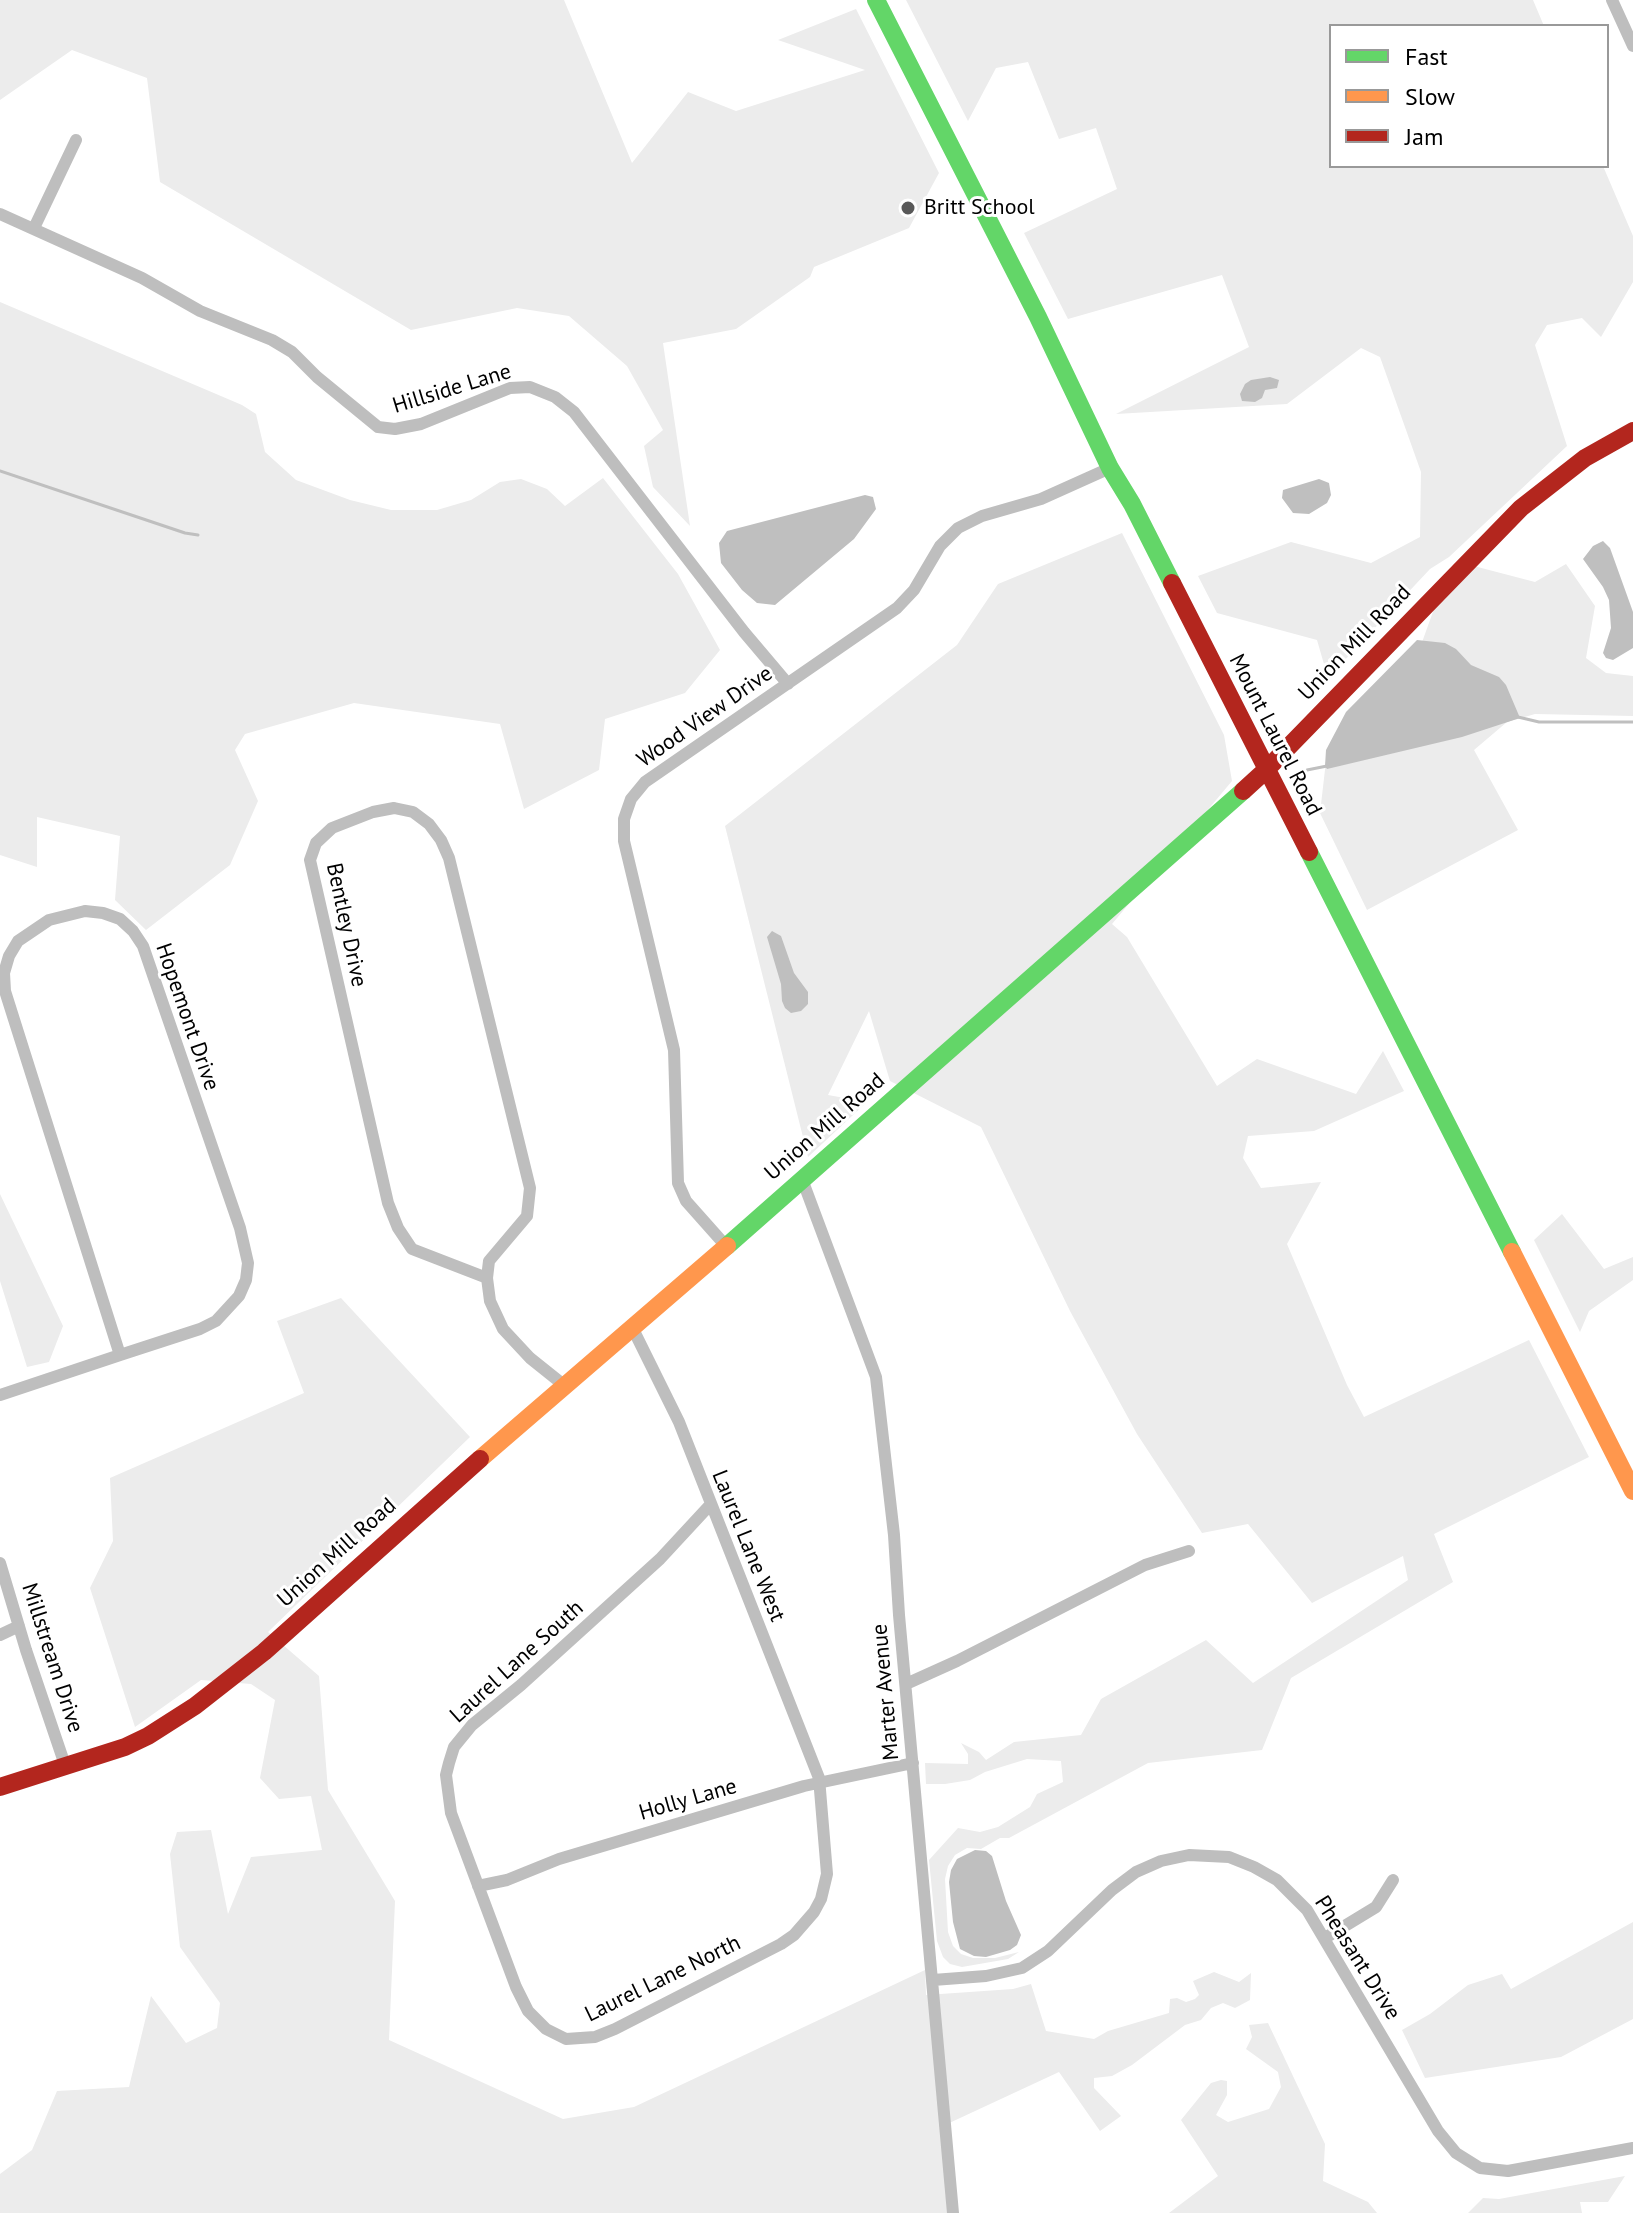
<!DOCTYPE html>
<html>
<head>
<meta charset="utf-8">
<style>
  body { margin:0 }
  #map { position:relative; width:1633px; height:2213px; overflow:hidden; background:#fff; font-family:"PT Sans",sans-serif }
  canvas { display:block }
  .legend { position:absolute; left:1329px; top:24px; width:280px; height:144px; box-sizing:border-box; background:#fff; border:2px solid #999; margin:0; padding:10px 14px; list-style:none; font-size:24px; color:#000 }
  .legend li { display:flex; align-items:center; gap:16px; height:40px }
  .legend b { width:40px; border:2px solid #999 }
</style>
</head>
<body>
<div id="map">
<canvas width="1633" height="2213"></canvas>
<ul class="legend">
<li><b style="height:10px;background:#63d668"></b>Fast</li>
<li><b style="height:10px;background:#ff974d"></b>Slow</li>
<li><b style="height:10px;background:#b3261e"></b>Jam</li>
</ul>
</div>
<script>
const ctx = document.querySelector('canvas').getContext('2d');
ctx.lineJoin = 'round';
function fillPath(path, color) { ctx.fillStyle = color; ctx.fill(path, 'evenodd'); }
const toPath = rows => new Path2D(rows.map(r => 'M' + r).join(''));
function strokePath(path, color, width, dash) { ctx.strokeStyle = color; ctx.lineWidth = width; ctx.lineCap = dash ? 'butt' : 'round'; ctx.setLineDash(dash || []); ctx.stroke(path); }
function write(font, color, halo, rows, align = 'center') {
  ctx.font = font + ' "PT Sans",sans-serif'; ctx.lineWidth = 6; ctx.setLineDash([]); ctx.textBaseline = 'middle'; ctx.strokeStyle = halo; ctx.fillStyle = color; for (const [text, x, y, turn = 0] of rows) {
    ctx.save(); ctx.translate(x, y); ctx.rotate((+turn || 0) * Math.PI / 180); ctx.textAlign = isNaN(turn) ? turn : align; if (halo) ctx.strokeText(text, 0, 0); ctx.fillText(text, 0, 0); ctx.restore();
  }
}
const green = toPath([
  [0,0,564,0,632,163,688,92,736,111,865,70,778,40,856,9,939,173,909,228,814,267,810,277,736,329,663,343,690,526,653,487,644,446,663,430,627,366,569,316,517,308,411,330,160,182,147,78,72,50,0,100],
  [906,0,1533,0,1544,26,1331,26,1331,166,1603,166,1633,236,1633,282,1601,337,1582,318,1547,325,1535,345,1567,446,1449,557,1430,569,1328,678,1317,640,1217,613,1198,576,1291,542,1371,563,1420,537,1421,472,1380,357,1361,348,1287,404,1116,414,1249,347,1222,275,1068,319,1024,233,1117,189,1096,128,1059,139,1028,62,996,68,968,121],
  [0,302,242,405,256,414,265,452,296,480,350,500,391,510,437,510,471,500,500,482,521,479,547,489,565,506,603,478,678,574,720,650,685,693,605,719,599,770,524,809,500,724,354,703,245,734,235,750,258,801,230,865,146,930,115,900,120,836,37,817,37,867,0,855],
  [1122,533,1224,735,1232,781,1112,924,1127,937,1217,1086,1257,1059,1356,1094,1383,1051,1404,1091,1314,1131,1248,1136,1243,1158,1261,1188,1321,1182,1287,1244,1347,1385,1364,1417,1529,1340,1589,1457,1434,1534,1453,1582,1291,1678,1262,1750,1148,1763,1009,1838,1000,1838,981,1849,967,1848,955,1855,948,1866,945,1879,948,1932,953,1946,961,1954,973,1958,995,1958,1019,1952,1008,1959,962,1967,950,1964,943,1957,937,1941,929,1860,958,1828,980,1832,998,1827,1030,1807,1037,1794,1063,1782,1061,1761,1027,1759,985,1772,970,1780,945,1784,926,1784,925,1763,968,1764,968,1754,961,1743,979,1752,986,1760,1014,1742,1081,1735,1101,1699,1206,1640,1253,1683,1408,1580,1403,1556,1312,1603,1248,1524,1202,1533,1137,1434,1070,1311,981,1127,890,1081,869,1011,828,1095,867,1102,808,1157,725,826,957,645,998,584],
  [1566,564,1595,606,1586,658,1606,673,1633,676,1633,716,1535,714,1507,722,1474,750,1518,830,1367,910,1320,813,1326,761,1416,659,1439,595,1470,565,1535,582],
  [0,1194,63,1326,49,1362,27,1367,0,1281],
  [1562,1214,1604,1269,1633,1257,1633,1280,1589,1311,1580,1332,1534,1240],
  [341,1298,470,1437,268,1632,319,1676,328,1790,395,1901,389,2040,563,2119,634,2107,925,1970,926,1995,1013,1989,1031,1984,1046,2031,1094,2039,1108,2031,1169,2013,1170,1999,1177,1998,1186,2002,1195,1999,1199,1995,1193,1981,1214,1972,1239,1982,1251,1973,1250,2000,1235,2008,1223,2003,1211,2008,1201,2020,1185,2025,1132,2065,1112,2076,1094,2078,1094,2088,1121,2116,1100,2131,1059,2072,945,2125,952,2213,0,2213,0,2174,32,2150,57,2091,129,2087,151,1996,186,2043,217,2028,220,2003,180,1947,170,1854,177,1832,211,1830,228,1914,251,1857,322,1850,311,1796,279,1799,260,1778,275,1700,251,1684,201,1680,135,1727,90,1588,113,1541,110,1478,304,1393,277,1321],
  [1633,1922,1633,2019,1561,2057,1425,2078,1402,2030,1430,2014,1468,1985,1502,1974,1511,1989],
  [1268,2023,1325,2144,1323,2181,1368,2202,1377,2213,1169,2213,1218,2176,1181,2120,1211,2083,1221,2080,1227,2081,1227,2095,1216,2115,1228,2122,1269,2109,1281,2087,1278,2072,1246,2049,1252,2037,1249,2025],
  [1625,2176,1608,2202,1580,2202,1582,2213,1468,2213,1483,2198,1499,2199]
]);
const water = toPath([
  [1270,377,1279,380,1277,388,1265,390,1262,398,1255,402,1242,401,1240,394,1245,384,1251,380],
  [1319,479,1329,483,1331,495,1327,503,1309,514,1293,513,1282,498,1283,490],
  [865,495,873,497,876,509,854,539,775,605,757,603,742,590,721,563,719,543,727,531],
  [1603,541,1610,548,1633,612,1633,648,1613,660,1606,658,1603,653,1611,628,1609,600,1603,587,1583,559,1593,546],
  [1417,640,1445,643,1456,649,1471,665,1499,677,1506,685,1520,718,1462,737,1327,769,1325,766,1326,750,1346,712],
  [772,931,781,936,794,973,808,992,808,1004,801,1011,791,1013,785,1008,782,1001,781,984,767,937],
  [975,1850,986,1851,992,1856,1006,1901,1021,1935,1017,1945,1010,1950,986,1957,974,1956,960,1949,953,1922,949,1882,951,1870,957,1859]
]);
const stream = toPath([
  [0,471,185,533,198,535],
  [1518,717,1539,722,1633,722],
  [1300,775,1307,770,1327,766]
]);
const street = toPath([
  [1612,0,1633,46],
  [0,214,142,278,200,311,272,340,292,352,317,377,378,427,395,429,421,424,510,388,530,387,555,397,574,412,744,632,788,684],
  [34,228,76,140],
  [394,808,413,812,429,824,441,840,449,858,530,1188,527,1216,489,1261,487,1278,412,1249,398,1228,388,1203,310,860,316,843,332,828,373,812,394,808],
  [85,911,103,913,120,919,133,931,143,946,240,1228,248,1263,246,1280,239,1296,216,1321,200,1329,120,1355,5,991,4,973,9,956,18,941,49,920,85,911],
  [802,1179,876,1377,894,1535,899,1615,953,2213],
  [726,1246,686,1201,678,1183,674,1050,624,841,624,819,631,799,645,782,897,608,914,590,940,546,958,528,982,516,1041,499,1110,468],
  [487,1278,490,1301,503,1329,530,1358,565,1386],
  [632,1327,679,1422,819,1778,827,1874,821,1899,814,1912,794,1935,781,1944,615,2029,595,2037,566,2039,546,2029,528,2011,516,1987,451,1813,446,1775,449,1763,454,1747,472,1725,521,1685,660,1559,710,1505],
  [0,1395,120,1355],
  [0,1563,26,1650,65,1765],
  [0,1635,19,1626],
  [906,1684,957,1661,1145,1565,1189,1551],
  [478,1886,507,1880,559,1859,804,1786,913,1763],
  [1325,1938,1376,1907,1393,1880],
  [933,1980,986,1976,1022,1968,1048,1951,1112,1890,1136,1872,1161,1861,1189,1855,1229,1857,1254,1867,1277,1880,1307,1910,1438,2131,1456,2153,1480,2168,1508,2171,1633,2148]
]);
const fast = toPath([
  [876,0,1038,317,1110,468,1132,504,1172,583],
  [1309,852,1512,1252],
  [727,1246,1243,791]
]);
const slow = toPath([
  [1512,1252,1633,1491],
  [480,1459,727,1246]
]);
const jam = toPath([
  [1172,583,1309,852],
  [1243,791,1266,770,1521,508,1585,458,1633,431],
  [0,1787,125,1747,148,1736,195,1706,264,1652,480,1459]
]);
const markers = [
  [908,208,8,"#595959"]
];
const poiNames = [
  ["Britt School",924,208]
];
const streetNames = [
  ["Hillside Lane",452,389,-17],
  ["Union Mill Road",1355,643,-46],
  ["Wood View Drive",705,717,-35],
  ["Mount Laurel Road",1275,735,63],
  ["Bentley Drive",346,925,78],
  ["Hopemont Drive",187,1017,71],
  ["Union Mill Road",825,1127,-41],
  ["Laurel Lane West",748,1546,68],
  ["Union Mill Road",337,1553,-42],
  ["Millstream Drive",52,1658,72],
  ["Laurel Lane South",517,1662,-42],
  ["Marter Avenue",886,1692,-95],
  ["Holly Lane",688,1800,-16],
  ["Pheasant Drive",1357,1958,58],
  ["Laurel Lane North",663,1979,-26]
];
fillPath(green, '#ececec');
fillPath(water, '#bfbfbf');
strokePath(stream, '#bfbfbf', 3);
strokePath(street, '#bebebe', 12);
strokePath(fast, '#63d668', 18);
strokePath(slow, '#ff974d', 18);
strokePath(jam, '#b3261e', 18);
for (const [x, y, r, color] of markers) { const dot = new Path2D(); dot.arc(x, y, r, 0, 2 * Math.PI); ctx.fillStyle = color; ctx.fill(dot); strokePath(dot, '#fff', 3); }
write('22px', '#000', '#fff', poiNames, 'left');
write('22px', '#000', '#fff', streetNames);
</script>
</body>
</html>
